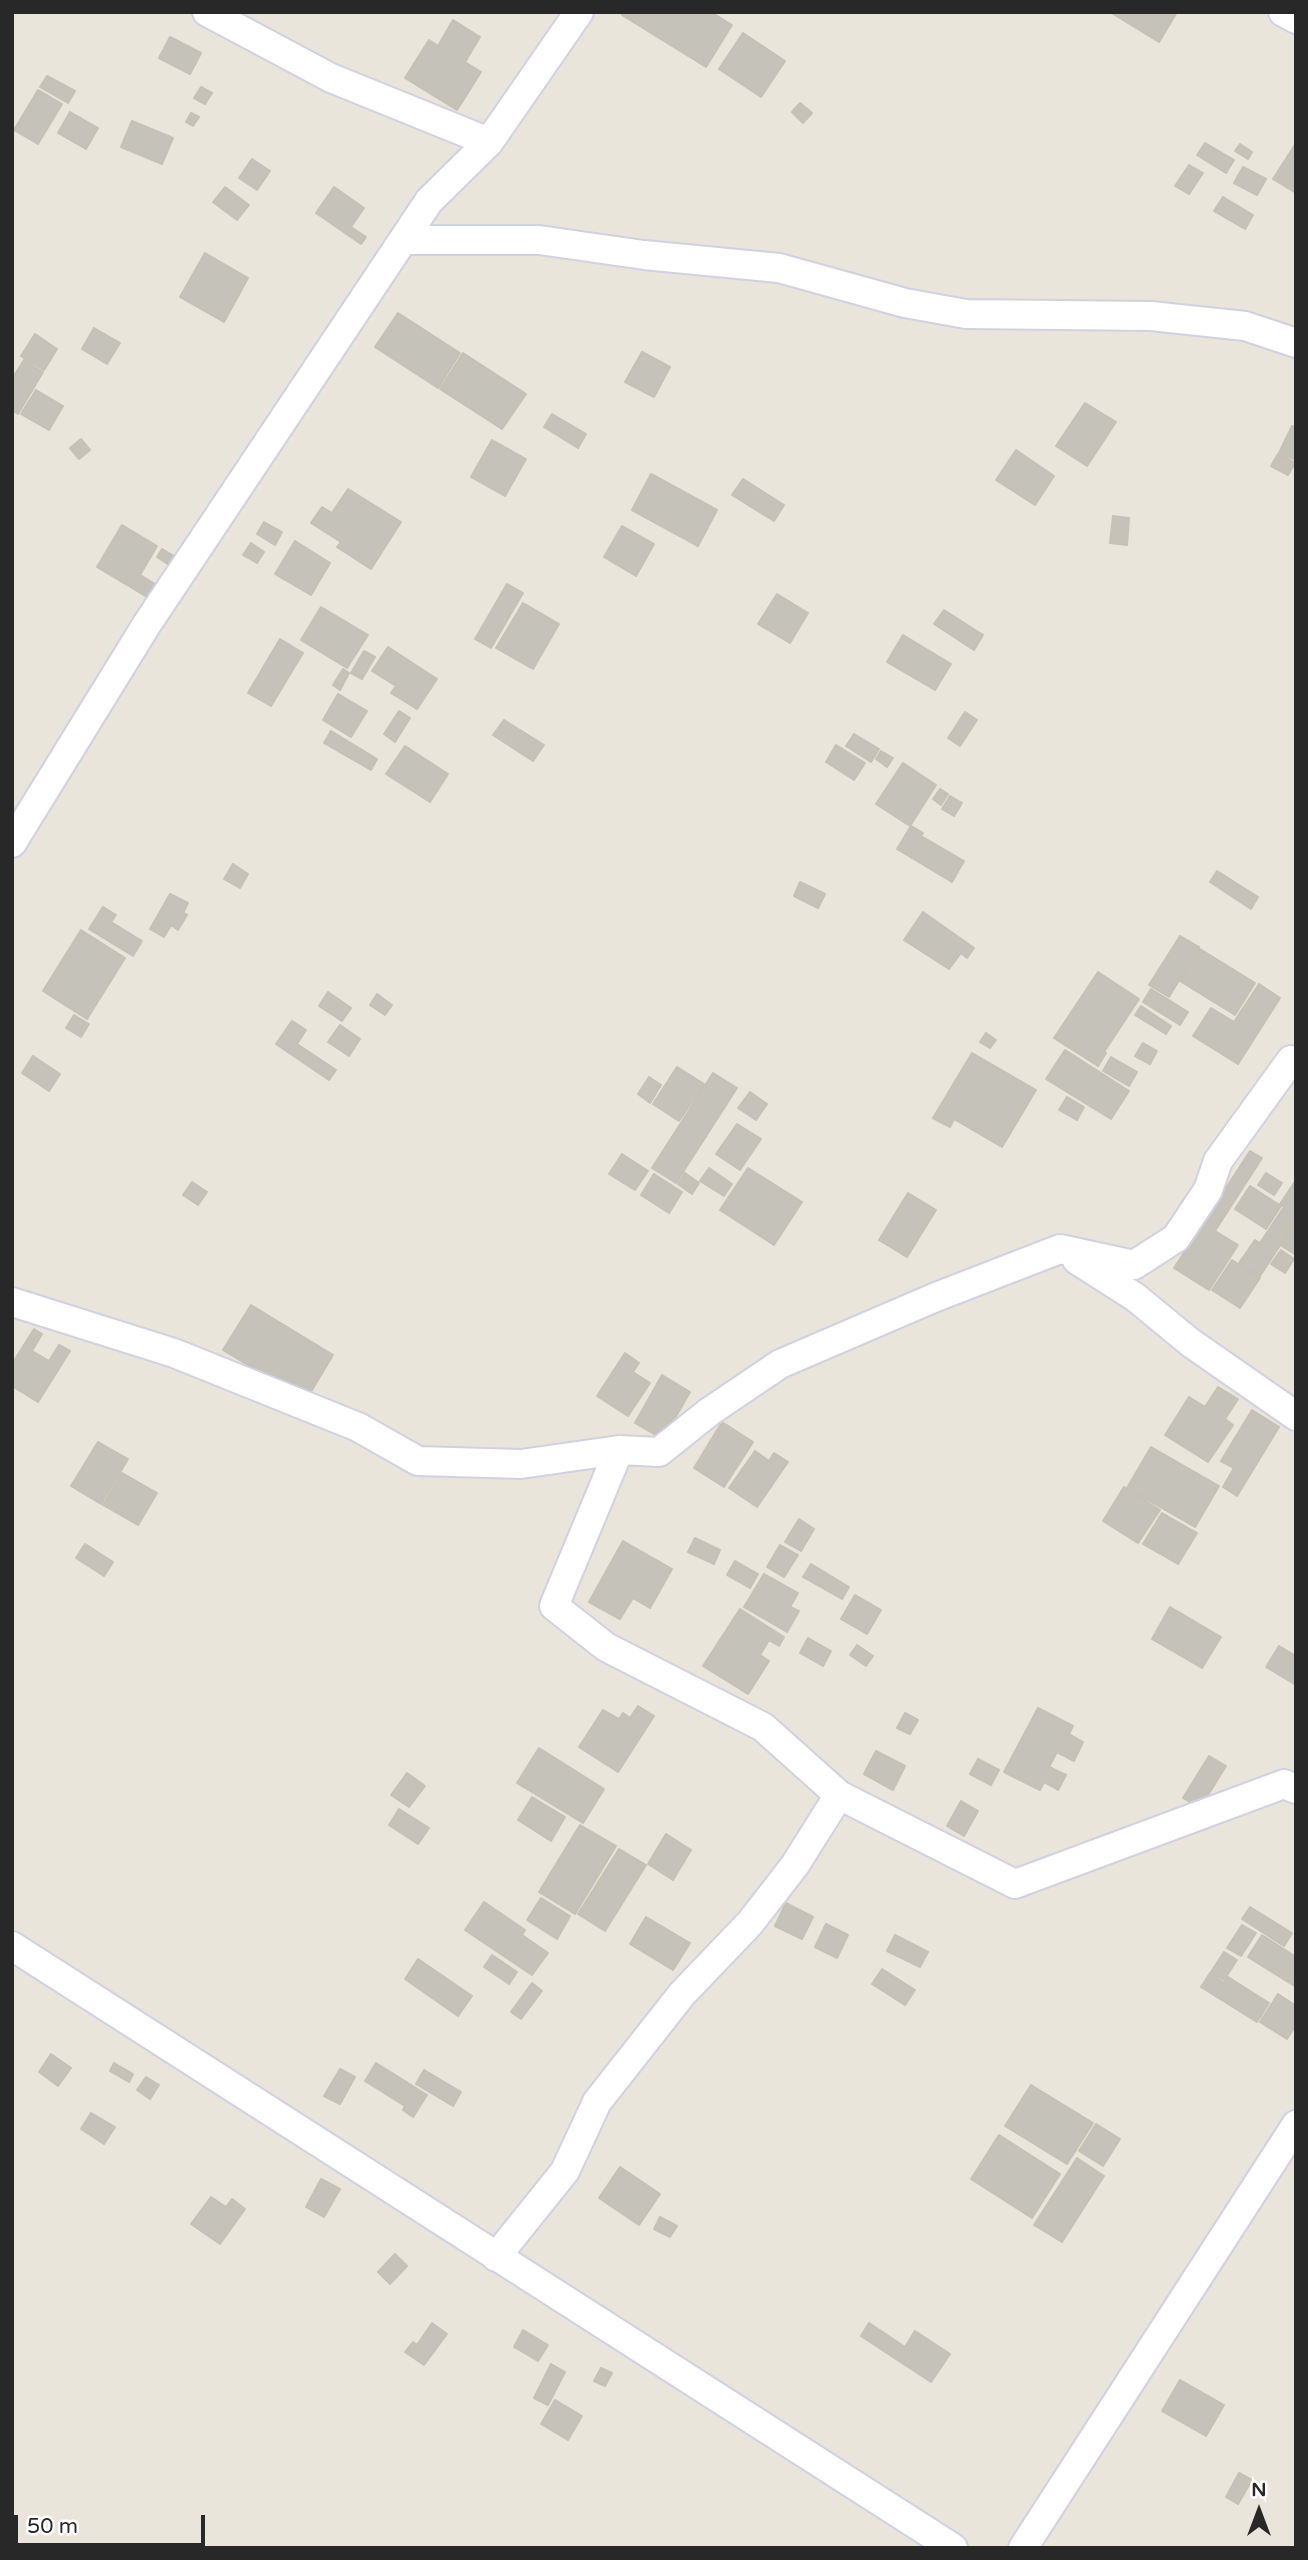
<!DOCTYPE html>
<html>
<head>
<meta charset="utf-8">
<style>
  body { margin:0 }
  #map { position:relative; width:1308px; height:2560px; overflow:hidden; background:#eae5da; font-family:"Varela Round",sans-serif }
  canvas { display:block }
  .frame { position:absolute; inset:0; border:14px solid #282828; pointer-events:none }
  .north { position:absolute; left:1224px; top:2476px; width:70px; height:70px; -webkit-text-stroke:5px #fff; paint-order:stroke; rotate:0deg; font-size:19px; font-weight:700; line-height:28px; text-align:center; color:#282828 }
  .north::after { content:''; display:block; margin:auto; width:24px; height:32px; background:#282828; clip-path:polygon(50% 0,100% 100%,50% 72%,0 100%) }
  .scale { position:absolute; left:14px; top:2515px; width:191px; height:32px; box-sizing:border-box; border:4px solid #282828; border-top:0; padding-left:9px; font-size:21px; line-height:24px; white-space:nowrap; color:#282828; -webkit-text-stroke:5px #fff; paint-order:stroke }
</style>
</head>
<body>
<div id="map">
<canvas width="1308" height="2560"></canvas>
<div class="frame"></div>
<div class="north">N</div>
<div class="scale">50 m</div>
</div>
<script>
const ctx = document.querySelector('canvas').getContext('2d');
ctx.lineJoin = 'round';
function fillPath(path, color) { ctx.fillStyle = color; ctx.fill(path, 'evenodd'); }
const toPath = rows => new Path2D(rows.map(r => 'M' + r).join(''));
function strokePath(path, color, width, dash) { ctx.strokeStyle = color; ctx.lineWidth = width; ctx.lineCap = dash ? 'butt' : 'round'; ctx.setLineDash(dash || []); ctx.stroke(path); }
const building = toPath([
  [623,12,711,12,732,25,706,67,622,15,623,12],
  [1110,12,1177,12,1159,42,1110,12],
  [453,20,480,37,465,62,481,72,457,110,405,78,429,40,438,46,453,20],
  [743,33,785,61,761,97,719,69,743,33],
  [170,37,201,53,190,74,159,58,170,37],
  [47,76,75,91,68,103,40,87,47,76],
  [201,87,212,93,205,104,194,98,201,87],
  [38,90,62,104,38,144,14,130,38,90],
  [800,103,812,113,803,123,792,112,800,103],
  [70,112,98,128,86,149,58,133,70,112],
  [191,113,199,117,193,126,186,122,191,113],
  [132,121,173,138,162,164,121,147,132,121],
  [1205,143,1234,160,1226,173,1197,155,1205,143],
  [1296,143,1296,193,1273,179,1296,143],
  [1240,144,1252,152,1248,159,1235,151,1240,144],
  [252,159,270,171,257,190,239,178,252,159],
  [1189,165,1203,173,1189,194,1175,186,1189,165],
  [1243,167,1266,179,1257,195,1234,183,1243,167],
  [225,187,249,205,237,220,213,202,225,187],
  [334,187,364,208,351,227,366,237,361,244,316,213,334,187],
  [1223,197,1253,215,1245,229,1214,211,1223,197],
  [205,253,248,278,224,322,180,297,205,253],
  [398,313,460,353,438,388,375,347,398,313],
  [94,328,120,343,107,364,82,349,94,328],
  [35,334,57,349,44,370,21,356,35,334],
  [642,352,670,367,654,397,625,382,642,352],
  [463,353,526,394,502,429,440,389,463,353],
  [24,360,43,372,18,414,12,410,12,379,24,360],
  [36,390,63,406,49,430,21,414,36,390],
  [1085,403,1116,422,1087,466,1056,446,1085,403],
  [552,414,586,434,578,448,544,427,552,414],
  [1292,426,1296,428,1296,460,1279,453,1292,426],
  [81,439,90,450,79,459,70,448,81,439],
  [492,440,526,459,505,496,471,477,492,440],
  [1016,450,1054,476,1035,505,996,480,1016,450],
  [1278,454,1295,463,1288,475,1271,466,1278,454],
  [651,474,717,510,698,546,632,510,651,474],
  [743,479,784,505,774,521,732,495,743,479],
  [348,489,401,522,371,569,337,547,341,542,311,523,322,507,332,513,348,489],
  [1113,516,1129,518,1127,545,1110,543,1113,516],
  [264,522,282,532,275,545,257,534,264,522],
  [122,525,157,546,140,575,160,587,152,600,97,567,122,525],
  [622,526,654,544,636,576,604,557,622,526],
  [295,541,330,563,311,595,275,574,295,541],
  [251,543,264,552,257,563,243,555,251,543],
  [162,549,174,556,169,565,157,557,162,549],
  [507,584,523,593,491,648,475,639,507,584],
  [777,594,808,613,790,643,758,624,777,594],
  [523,603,559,624,533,669,496,648,523,603],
  [321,607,368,635,347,668,301,640,321,607],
  [944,610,983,635,974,650,934,624,944,610],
  [903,635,951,664,935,690,887,662,903,635],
  [280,639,303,653,271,706,248,693,280,639],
  [388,647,437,679,417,709,391,693,396,686,372,671,388,647],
  [364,651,375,657,362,679,351,673,364,651],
  [343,669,349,673,340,690,333,685,343,669],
  [338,694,367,711,351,737,323,720,338,694],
  [399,711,410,718,395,742,384,734,399,711],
  [965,712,977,720,960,746,948,738,965,712],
  [504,720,544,745,533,761,493,735,504,720],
  [331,731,377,759,371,770,324,743,331,731],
  [854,734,879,749,871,762,846,746,854,734],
  [836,745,865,763,854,780,826,762,836,745],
  [405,746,448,774,430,802,386,774,405,746],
  [881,751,893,758,887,767,876,759,881,751],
  [903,763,936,785,910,826,876,804,903,763],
  [940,789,948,794,941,805,933,799,940,789],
  [950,796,962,803,954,816,942,809,950,796],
  [911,826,923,833,921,836,964,861,952,882,897,849,911,826],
  [233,864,248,874,240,888,224,879,233,864],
  [1217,871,1258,897,1251,909,1210,882,1217,871],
  [800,882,825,894,818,908,794,896,800,882],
  [170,894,188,903,183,913,187,915,178,930,171,925,164,937,150,929,170,894],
  [103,907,116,915,111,922,142,941,133,956,89,929,103,907],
  [923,912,974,948,967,958,961,953,949,969,904,940,923,912],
  [81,930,125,958,87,1019,43,991,81,930],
  [1180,936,1199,947,1169,997,1149,985,1180,936],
  [1200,949,1255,983,1235,1015,1180,981,1200,949],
  [1098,972,1139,999,1104,1052,1106,1053,1098,1066,1054,1038,1098,972],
  [1259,984,1280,998,1238,1064,1193,1036,1211,1008,1234,1022,1259,984],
  [1151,989,1188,1012,1180,1025,1143,1002,1151,989],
  [328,992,351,1008,342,1021,319,1006,328,992],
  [377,994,392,1005,385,1015,370,1005,377,994],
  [1141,1006,1171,1026,1166,1034,1135,1015,1141,1006],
  [74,1015,89,1024,81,1037,66,1028,74,1015],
  [292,1021,306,1030,297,1044,336,1070,329,1080,276,1044,292,1021],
  [340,1025,360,1039,349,1056,328,1042,340,1025],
  [986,1033,996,1040,990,1048,980,1042,986,1033],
  [1143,1043,1157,1051,1150,1064,1135,1056,1143,1043],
  [1065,1050,1129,1091,1111,1119,1046,1079,1065,1050],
  [972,1053,1036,1090,1002,1147,954,1119,950,1127,933,1118,972,1053],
  [33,1056,60,1074,49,1091,22,1073,33,1056],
  [1111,1057,1137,1072,1129,1086,1103,1071,1111,1057],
  [677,1067,704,1084,679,1121,653,1104,677,1067],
  [713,1073,737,1088,676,1183,652,1168,713,1073],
  [649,1077,661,1085,650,1103,638,1094,649,1077],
  [750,1092,767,1104,756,1120,738,1108,750,1092],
  [1067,1097,1084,1107,1077,1120,1059,1110,1067,1097],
  [737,1124,761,1139,740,1170,716,1154,737,1124],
  [1250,1151,1262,1158,1215,1231,1238,1245,1209,1290,1174,1268,1250,1151],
  [622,1154,648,1171,635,1190,609,1174,622,1154],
  [709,1168,732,1184,724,1196,700,1181,709,1168],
  [748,1168,802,1202,774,1245,720,1210,748,1168],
  [685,1173,699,1183,692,1194,678,1184,685,1173],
  [1266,1173,1282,1183,1274,1195,1258,1185,1266,1173],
  [654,1174,682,1192,669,1213,641,1195,654,1174],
  [1296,1180,1296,1221,1260,1276,1239,1263,1255,1240,1260,1243,1284,1207,1280,1204,1296,1180],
  [192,1182,207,1192,198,1205,183,1195,192,1182],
  [1250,1186,1281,1206,1266,1229,1235,1209,1250,1186],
  [908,1193,936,1210,907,1257,879,1240,908,1193],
  [1296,1224,1296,1255,1282,1246,1296,1224],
  [1281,1250,1294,1259,1285,1273,1271,1264,1281,1250],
  [1232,1260,1260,1278,1240,1308,1212,1290,1232,1260],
  [251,1305,333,1355,306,1400,223,1350,251,1305],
  [34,1329,42,1334,32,1351,49,1361,59,1345,70,1351,38,1402,12,1386,12,1364,34,1329],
  [625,1353,639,1363,633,1372,650,1383,628,1416,597,1396,625,1353],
  [662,1375,690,1392,663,1439,635,1423,662,1375],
  [1218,1387,1238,1399,1225,1419,1233,1425,1208,1462,1165,1435,1189,1397,1205,1407,1218,1387],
  [1252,1410,1279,1427,1237,1496,1223,1487,1234,1468,1221,1461,1252,1410],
  [722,1422,753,1442,724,1487,694,1468,722,1422],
  [98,1442,128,1459,101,1504,71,1486,98,1442],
  [1151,1447,1219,1486,1195,1527,1127,1488,1151,1447],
  [755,1451,769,1461,774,1453,788,1462,757,1507,729,1488,755,1451],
  [122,1473,157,1493,138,1525,103,1505,122,1473],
  [1124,1487,1160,1510,1138,1543,1103,1521,1124,1487],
  [1162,1513,1197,1533,1178,1564,1143,1544,1162,1513],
  [799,1519,814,1529,801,1551,785,1542,799,1519],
  [695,1538,720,1550,714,1564,688,1552,695,1538],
  [623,1541,672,1569,650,1608,633,1598,620,1619,589,1602,623,1541],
  [85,1544,113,1562,104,1576,76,1558,85,1544],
  [780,1545,798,1555,784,1577,767,1567,780,1545],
  [735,1561,758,1574,750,1588,727,1575,735,1561],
  [811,1564,849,1587,842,1599,803,1577,811,1564],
  [764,1574,798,1593,790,1607,799,1611,787,1632,744,1607,764,1574],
  [855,1595,881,1610,867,1634,841,1619,855,1595],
  [1170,1607,1221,1637,1202,1668,1152,1639,1170,1607],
  [740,1609,784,1637,779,1646,769,1640,760,1655,769,1661,748,1694,703,1666,740,1609],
  [808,1638,831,1651,823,1666,800,1653,808,1638],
  [857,1645,873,1656,866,1666,850,1655,857,1645],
  [1279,1646,1296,1656,1296,1685,1266,1667,1279,1646],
  [638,1706,654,1716,618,1772,579,1747,603,1710,619,1719,623,1713,630,1718,638,1706],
  [1038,1708,1073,1726,1069,1734,1083,1742,1074,1761,1057,1752,1049,1767,1066,1775,1058,1790,1044,1782,1040,1790,1004,1772,1038,1708],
  [905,1713,918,1720,910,1734,897,1728,905,1713],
  [539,1748,604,1789,583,1823,517,1783,539,1748],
  [876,1751,905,1766,893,1790,864,1774,876,1751],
  [1209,1756,1226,1766,1200,1808,1183,1798,1209,1756],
  [978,1759,999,1770,991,1785,970,1774,978,1759],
  [407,1773,425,1786,409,1807,391,1795,407,1773],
  [532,1797,565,1817,551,1841,518,1820,532,1797],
  [961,1801,978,1811,964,1836,947,1826,961,1801],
  [399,1809,429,1828,418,1844,389,1825,399,1809],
  [580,1825,616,1846,575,1914,539,1892,580,1825],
  [666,1834,691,1850,673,1880,648,1864,666,1834],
  [619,1849,646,1865,605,1931,578,1914,619,1849],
  [541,1898,570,1916,557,1939,527,1920,541,1898],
  [484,1902,525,1930,522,1935,548,1953,532,1975,465,1930,484,1902],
  [786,1903,813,1917,802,1939,775,1926,786,1903],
  [1250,1907,1292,1933,1284,1946,1242,1919,1250,1907],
  [646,1917,690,1943,673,1970,630,1944,646,1917],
  [826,1924,848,1935,837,1958,815,1947,826,1924],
  [1242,1925,1256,1933,1241,1956,1227,1948,1242,1925],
  [895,1935,928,1952,920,1967,887,1951,895,1935],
  [1262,1935,1296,1957,1296,1987,1248,1957,1262,1935],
  [1224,1952,1237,1960,1224,1980,1211,1972,1224,1952],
  [492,1955,517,1972,509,1984,484,1967,492,1955],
  [418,1959,472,1996,458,2016,405,1979,418,1959],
  [882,1969,915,1990,905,2005,872,1984,882,1969],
  [1210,1973,1224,1983,1228,1977,1269,2003,1257,2022,1201,1987,1210,1973],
  [532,1983,542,1991,521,2019,511,2012,532,1983],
  [1278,1994,1296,2006,1296,2025,1287,2039,1260,2022,1278,1994],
  [51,2054,71,2068,58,2086,39,2072,51,2054],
  [114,2063,133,2074,129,2082,110,2071,114,2063],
  [376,2063,427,2095,413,2117,403,2110,405,2106,365,2081,376,2063],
  [340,2069,355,2077,340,2104,324,2096,340,2069],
  [424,2070,461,2092,453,2106,416,2084,424,2070],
  [146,2077,159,2085,150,2099,137,2090,146,2077],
  [1031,2085,1093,2123,1067,2164,1005,2126,1031,2085],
  [91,2113,115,2127,104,2144,81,2129,91,2113],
  [1096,2124,1120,2139,1103,2166,1079,2151,1096,2124],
  [999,2135,1060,2174,1032,2218,971,2179,999,2135],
  [1077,2158,1104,2176,1062,2242,1034,2225,1077,2158],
  [620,2167,660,2194,639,2225,599,2198,620,2167],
  [321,2179,340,2189,324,2217,306,2207,321,2179],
  [211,2197,226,2207,232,2199,245,2209,220,2244,191,2224,211,2197],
  [660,2217,677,2226,670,2237,654,2229,660,2217],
  [395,2254,407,2266,390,2284,378,2272,395,2254],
  [432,2323,447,2334,424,2365,405,2352,413,2342,417,2345,432,2323],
  [869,2323,905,2347,915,2331,950,2354,931,2382,861,2336,869,2323],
  [523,2330,548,2345,538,2361,514,2347,523,2330],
  [551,2364,565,2372,548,2405,534,2398,551,2364],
  [601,2368,612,2373,605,2386,594,2381,601,2368],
  [1180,2380,1224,2405,1206,2436,1162,2411,1180,2380],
  [555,2400,582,2416,568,2440,541,2424,555,2400],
  [1239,2473,1252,2480,1238,2504,1226,2497,1239,2473]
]);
const minor = toPath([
  [207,12,331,78,489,142],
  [1283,12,1296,19],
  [403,240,539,240,644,255,779,268,905,303,966,314,1151,316,1245,326,1296,343],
  [12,843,147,624,429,201,489,142,579,12],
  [1077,1260,1135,1297,1191,1343,1296,1416],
  [12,1302,174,1353,358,1427,418,1461,521,1464,619,1450,554,1606,606,1647,763,1727,839,1795,1015,1884,1284,1784,1296,1789],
  [619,1450,659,1452,709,1412,780,1364,936,1297,1060,1249,1134,1265,1176,1238,1208,1190,1218,1161,1291,1060,1296,1062],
  [12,1946,953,2548],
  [496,2257,565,2171,597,2102,682,1994,750,1923,795,1865,839,1795],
  [1023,2548,1296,2125]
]);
fillPath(building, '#c5c2ba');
strokePath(building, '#c5c1b4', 2);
strokePath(minor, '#d0d1e1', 32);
strokePath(minor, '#fff', 28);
</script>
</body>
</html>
